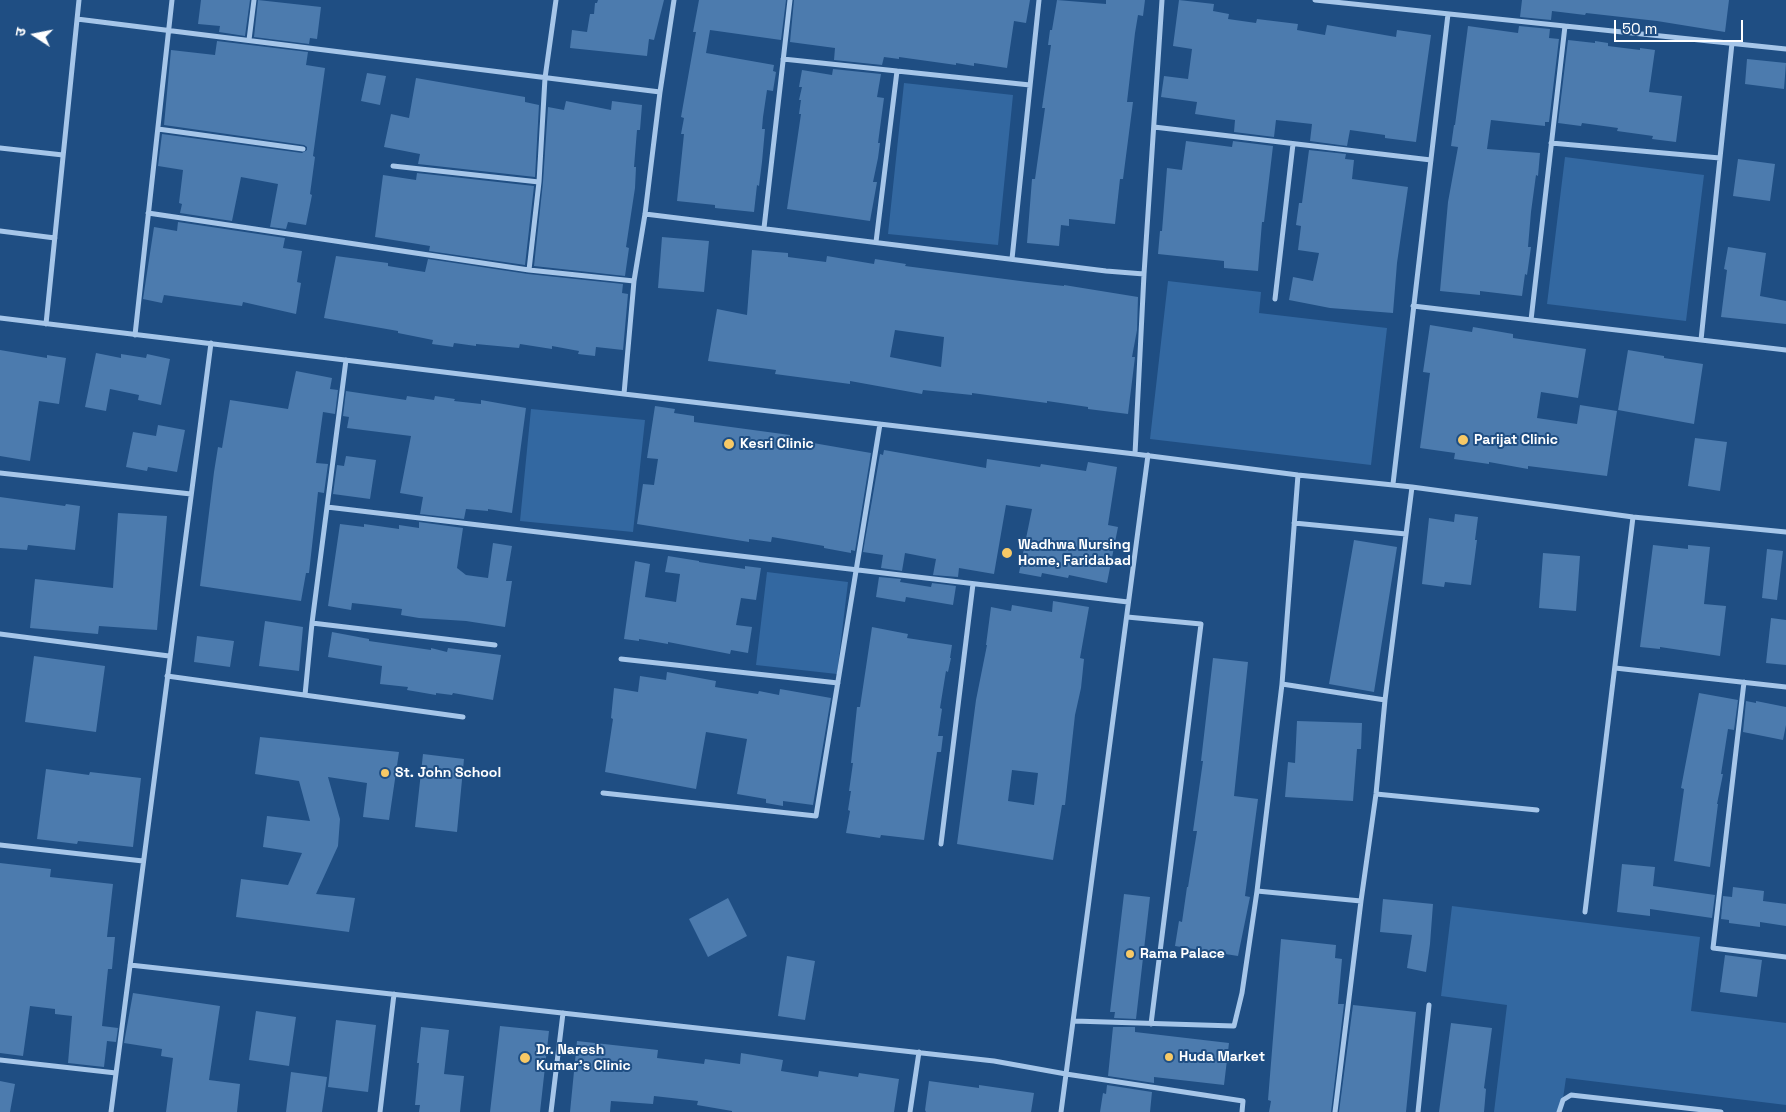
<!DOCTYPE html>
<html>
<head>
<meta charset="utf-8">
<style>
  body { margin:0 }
  #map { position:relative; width:1786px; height:1112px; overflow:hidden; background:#1f4e83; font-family:"Space Grotesk","Noto Sans Devanagari",sans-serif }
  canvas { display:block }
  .north { position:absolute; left:10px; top:10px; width:50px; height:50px; -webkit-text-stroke:4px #1f4e83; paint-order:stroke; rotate:281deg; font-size:14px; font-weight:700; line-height:20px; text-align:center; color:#fff }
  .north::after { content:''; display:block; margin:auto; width:18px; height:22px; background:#fff; clip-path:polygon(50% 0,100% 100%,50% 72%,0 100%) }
  .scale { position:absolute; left:1614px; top:20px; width:129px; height:22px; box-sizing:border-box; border:2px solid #fff; border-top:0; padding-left:6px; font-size:15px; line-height:18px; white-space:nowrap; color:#fff; -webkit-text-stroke:4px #1f4e83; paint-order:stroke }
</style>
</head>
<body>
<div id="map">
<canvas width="1786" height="1112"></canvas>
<div class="north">उ</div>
<div class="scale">50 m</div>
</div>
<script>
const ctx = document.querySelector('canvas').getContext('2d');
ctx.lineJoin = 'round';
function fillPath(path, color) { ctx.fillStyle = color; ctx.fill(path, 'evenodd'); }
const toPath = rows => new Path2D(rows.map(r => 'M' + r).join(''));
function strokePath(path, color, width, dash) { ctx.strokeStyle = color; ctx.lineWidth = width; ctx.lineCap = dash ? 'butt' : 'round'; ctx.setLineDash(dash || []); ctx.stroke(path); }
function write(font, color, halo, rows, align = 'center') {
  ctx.font = font + ' "Space Grotesk",sans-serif'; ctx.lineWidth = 4; ctx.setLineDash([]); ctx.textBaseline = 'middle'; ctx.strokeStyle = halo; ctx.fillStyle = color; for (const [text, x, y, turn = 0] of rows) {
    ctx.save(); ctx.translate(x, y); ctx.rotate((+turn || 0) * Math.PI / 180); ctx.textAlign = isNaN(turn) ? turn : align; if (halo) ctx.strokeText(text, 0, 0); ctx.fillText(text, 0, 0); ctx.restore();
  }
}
const green = toPath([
  [904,83,1013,95,998,245,888,234],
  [1565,157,1704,175,1686,321,1547,304],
  [1168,281,1261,292,1259,313,1387,328,1371,465,1150,439],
  [531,409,645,420,633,532,520,521],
  [767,572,848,582,837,674,756,665],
  [1452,906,1700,937,1691,1011,1786,1023,1786,1105,1566,1078,1561,1112,1494,1112,1507,1005,1441,996]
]);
const building = toPath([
  [201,0,250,0,245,36,219,32,220,26,198,24],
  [258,0,321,7,317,39,310,38,309,44,254,37],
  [598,0,664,0,654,40,649,39,647,56,570,48,572,30,587,32,590,14,594,14,595,3,597,3],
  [699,0,786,0,781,40,710,30,706,53,774,65,773,71,776,72,773,91,767,90,763,117,762,129,765,129,762,162,759,186,757,185,754,212,715,208,715,205,677,201,684,134,681,134,684,118,681,117,696,32,693,32],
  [794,0,1030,0,1026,23,1014,21,1007,68,974,63,974,66,956,63,956,65,899,57,899,59,884,57,882,65,834,60,835,48,790,42],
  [1057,0,1106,4,1106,0,1145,0,1143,16,1138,15,1135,33,1127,102,1133,102,1123,179,1120,179,1115,224,1069,219,1069,226,1061,225,1059,246,1027,243,1032,179,1035,179,1045,108,1042,108,1051,45,1048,45,1050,30,1052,30],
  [1179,0,1214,4,1213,11,1229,14,1228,19,1256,23,1257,19,1298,24,1297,30,1325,35,1327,25,1396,37,1397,30,1431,35,1416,142,1385,138,1385,135,1350,130,1347,146,1310,141,1312,124,1276,120,1274,137,1234,132,1235,120,1195,114,1197,102,1161,97,1164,76,1188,79,1192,49,1173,46],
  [1522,0,1729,0,1725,32,1657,21,1586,13,1585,15,1552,11,1551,20,1520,17],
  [1468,26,1518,33,1519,26,1550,29,1549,38,1559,39,1549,122,1545,122,1545,126,1491,120,1487,149,1540,153,1538,176,1536,175,1531,212,1528,247,1531,247,1527,275,1525,274,1522,296,1480,291,1480,295,1440,291,1448,202,1458,147,1451,146,1454,125,1455,125],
  [1568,40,1595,43,1595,41,1608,43,1608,46,1640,50,1640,48,1655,50,1649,92,1682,96,1676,142,1652,139,1653,136,1617,131,1618,128,1582,123,1581,126,1558,123],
  [217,41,308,52,306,65,325,68,313,156,315,157,310,194,312,195,306,225,288,222,286,229,270,227,278,184,241,177,232,221,180,213,182,204,179,203,183,170,158,166,162,134,302,153,307,150,307,147,304,145,164,125,171,50,215,55],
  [1747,59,1786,63,1784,89,1745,84],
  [833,69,881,74,877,97,884,98,878,143,880,143,878,158,873,182,877,182,870,221,787,209,801,114,799,114,801,100,799,100,802,87,799,87,802,70,832,75],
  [367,73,386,76,380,105,361,101],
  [416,78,525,97,525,102,539,105,535,177,418,164,420,154,384,147,391,114,409,118],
  [566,101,611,110,612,101,642,105,640,130,637,130,634,167,636,167,635,188,626,247,629,248,625,276,534,266,543,182,548,107,564,110],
  [1186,141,1232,147,1233,141,1273,146,1264,222,1262,222,1258,271,1224,268,1224,261,1158,254,1160,231,1162,231,1167,168,1182,170],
  [1309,150,1346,154,1345,159,1354,160,1352,179,1408,187,1397,263,1393,313,1330,308,1289,300,1293,277,1313,281,1319,253,1298,250,1301,226,1296,225,1299,203,1302,203],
  [1738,159,1775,164,1770,201,1733,196],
  [417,173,534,186,525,265,429,251,430,246,375,237,383,175,416,180],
  [178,222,285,238,283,248,302,251,297,282,301,283,296,314,243,302,242,306,164,295,162,303,143,299,154,227,177,231],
  [662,237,709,241,704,292,658,288],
  [1728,247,1766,253,1760,296,1786,301,1786,324,1721,317,1727,270,1724,269],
  [752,250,788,253,788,257,826,262,827,256,874,264,875,259,906,264,905,266,1028,282,1064,286,1064,285,1138,297,1137,330,1132,357,1135,357,1128,414,1088,409,1088,407,1047,401,1047,403,972,393,972,395,923,390,922,394,850,381,850,384,775,374,776,370,708,361,717,309,747,315],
  [895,330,944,337,941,367,890,357],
  [336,256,388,263,388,266,425,272,428,259,528,274,623,284,622,293,628,294,623,350,596,347,595,356,578,354,579,351,552,346,552,349,520,344,519,348,476,344,476,346,454,343,453,347,432,344,433,340,398,333,398,331,324,318],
  [1430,325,1472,332,1473,327,1513,334,1513,338,1586,349,1578,398,1541,392,1537,418,1577,424,1580,405,1617,411,1607,476,1528,466,1528,469,1489,462,1489,464,1454,459,1455,453,1420,448,1430,373,1423,372],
  [0,350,47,358,47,355,66,358,59,404,39,401,30,461,0,456],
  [1628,350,1664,356,1664,358,1703,364,1694,424,1618,410],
  [96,353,121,358,121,354,146,358,147,354,170,359,161,405,138,400,139,395,110,389,106,411,85,407],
  [296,371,332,378,330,389,338,390,335,414,323,412,316,463,328,464,324,493,318,492,309,573,306,573,301,601,200,586,214,472,218,447,222,448,230,400,288,409],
  [346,391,406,400,407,396,434,400,435,396,455,399,454,401,481,404,481,400,526,408,512,513,488,509,488,511,466,509,464,519,420,514,423,497,400,493,411,436,347,428,349,417,343,416],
  [655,406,675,409,674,413,694,416,694,422,790,435,790,439,871,453,855,551,851,550,851,553,824,548,824,546,772,537,771,542,749,539,749,542,637,524,643,484,654,485,658,459,647,458],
  [158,425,185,430,177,472,148,467,147,471,126,467,133,432,156,436],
  [1695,438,1727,442,1720,491,1688,486],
  [884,450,986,468,987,459,1040,467,1041,464,1086,471,1088,462,1117,467,1108,525,1118,527,1107,583,1069,575,1068,578,1042,573,1041,577,1019,573,1032,509,1006,505,994,574,959,568,958,577,933,575,936,559,905,553,902,571,881,568,883,555,863,552,880,454,883,455],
  [346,456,376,460,370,499,333,494,337,465,344,466],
  [0,497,65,506,66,504,80,506,75,550,28,545,27,550,0,548],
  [118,513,167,516,157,630,99,626,98,634,30,628,35,579,113,588],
  [1455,514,1478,517,1475,540,1477,540,1471,585,1445,582,1444,587,1422,584,1429,518,1454,522],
  [419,522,463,528,457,568,466,575,488,578,493,543,512,546,506,581,512,581,505,627,466,621,419,618,401,615,402,609,370,605,352,603,351,610,328,606,340,524,364,527,364,524,399,529,399,525,419,528],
  [1354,540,1397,547,1374,692,1329,684],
  [1653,545,1688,549,1688,545,1710,547,1704,604,1726,606,1720,656,1660,647,1660,649,1640,647],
  [1767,549,1783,551,1777,600,1762,598],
  [1543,553,1580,556,1576,611,1539,608],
  [668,556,699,561,699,562,745,569,745,566,761,568,756,600,741,598,736,625,752,627,748,653,731,650,730,654,668,642,668,644,639,639,639,641,624,639,635,561,650,564,645,597,676,602,680,574,665,572],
  [879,577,901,579,900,582,931,587,932,583,956,586,953,605,906,597,905,602,876,597],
  [1053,601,1089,607,1080,658,1084,659,1081,688,1075,715,1065,805,1062,805,1053,860,957,844,976,700,987,645,986,645,991,607,1011,611,1012,605,1052,612],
  [1012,770,1038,773,1034,805,1008,801],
  [1771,618,1786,620,1786,665,1766,663],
  [265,621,303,627,299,671,259,666],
  [872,627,908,634,907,638,952,645,950,658,951,658,948,672,946,671,940,708,942,709,938,736,943,736,941,752,937,752,924,840,881,835,880,838,846,833,850,811,848,810,851,791,849,791,853,763,851,763,857,707,860,707],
  [332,632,369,639,369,641,431,650,431,648,447,652,448,648,501,655,493,700,453,693,452,695,436,693,436,695,407,690,408,687,380,684,382,666,328,657],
  [197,636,234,641,230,667,194,662],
  [34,656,105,666,96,732,25,722],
  [1213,658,1248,662,1234,796,1258,799,1245,896,1250,897,1238,956,1175,946,1179,921,1182,922,1187,887,1188,887,1197,831,1193,831,1203,761,1201,761],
  [667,672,716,681,715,687,758,694,759,691,779,695,780,689,831,698,813,805,783,801,783,806,766,803,766,799,737,794,747,739,706,732,696,789,605,772,613,719,611,718,614,688,638,692,640,676,666,680],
  [1699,693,1738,700,1734,730,1728,729,1721,774,1723,774,1717,804,1718,804,1710,867,1674,861,1684,789,1681,788],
  [1746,701,1756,703,1756,701,1786,707,1786,725,1783,740,1743,732],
  [1297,721,1362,723,1361,749,1357,749,1353,801,1285,797,1288,762,1295,763],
  [260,737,399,752,389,820,363,817,367,783,328,777,340,819,338,846,316,894,355,898,349,932,236,917,241,879,288,885,302,853,263,847,267,816,310,821,299,781,255,774],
  [423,754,464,759,457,832,415,827],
  [46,769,89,775,90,772,141,778,133,847,78,841,77,844,37,839],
  [0,863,51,869,50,877,113,884,107,937,115,937,112,969,108,969,102,1026,118,1028,116,1042,107,1041,104,1067,68,1063,72,1016,55,1014,55,1009,30,1006,23,1056,0,1053],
  [1622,864,1655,867,1653,886,1715,895,1712,918,1650,909,1650,916,1617,912],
  [1733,887,1764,891,1763,901,1786,904,1786,926,1760,922,1760,927,1729,923,1729,920,1721,919,1723,896,1732,897],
  [1124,894,1150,897,1136,1019,1114,1018,1115,1012,1110,1012],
  [728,898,747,936,708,957,689,919],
  [1383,899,1433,904,1430,944,1426,972,1407,968,1412,935,1380,932],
  [1281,939,1336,945,1335,958,1342,959,1338,1004,1344,1004,1331,1112,1269,1112,1271,1101,1268,1100],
  [1725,955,1762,960,1757,997,1720,992],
  [787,956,815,961,805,1020,778,1016],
  [133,993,220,1006,209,1080,240,1084,237,1112,166,1112,173,1058,161,1056,162,1049,124,1043],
  [1353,1005,1416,1012,1406,1112,1339,1112],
  [256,1011,296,1017,289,1066,249,1060],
  [336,1020,376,1025,368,1092,328,1087],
  [1451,1023,1492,1028,1484,1088,1486,1089,1484,1112,1439,1112],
  [500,1026,549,1031,540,1112,490,1112],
  [421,1027,449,1030,444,1074,464,1076,460,1112,419,1112,420,1105,415,1105,419,1063,417,1063],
  [1113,1027,1135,1027,1135,1032,1229,1043,1224,1085,1154,1077,1154,1083,1108,1076],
  [577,1041,658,1050,657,1058,704,1064,705,1059,740,1064,741,1053,783,1060,781,1071,818,1077,819,1071,858,1077,859,1073,899,1079,894,1112,732,1112,732,1111,697,1105,698,1101,654,1096,653,1104,611,1101,610,1112,570,1112],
  [291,1072,327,1077,322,1112,286,1112],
  [0,1081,15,1084,10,1112,0,1112],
  [929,1081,979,1088,979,1085,1034,1093,1031,1112,926,1112,925,1110],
  [1107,1085,1152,1092,1150,1112,1100,1112,1103,1093,1106,1094]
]);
const minor = toPath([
  [1315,0,1786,49],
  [77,19,660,92],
  [249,40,254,0],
  [783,59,1030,85],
  [1154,127,1431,160],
  [158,129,303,149],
  [1551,143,1720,158],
  [0,148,63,155],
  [393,166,539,182],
  [148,213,529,270,634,281],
  [645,214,1106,271,1144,274],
  [764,228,790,0],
  [0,231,55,238],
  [876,242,897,71],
  [1012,259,1039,0],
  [529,270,539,182,545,78,556,0],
  [1275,299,1293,144],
  [1413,306,1786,350],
  [0,318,624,394,1135,454,1298,475,1412,487,1633,517,1786,532],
  [1531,320,1565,26],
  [46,324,79,0],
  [135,335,172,0],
  [1701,340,1732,43],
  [624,394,634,281,645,214,660,92,674,0],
  [1135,454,1144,274,1162,0],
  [0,473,191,494],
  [1393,484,1448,14],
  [327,507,1128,602],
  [1294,523,1406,534],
  [1127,617,1201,624,1151,1024],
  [312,623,495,645],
  [0,634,169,656],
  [621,659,838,683],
  [1615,668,1786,687],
  [167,676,463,717],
  [1744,682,1713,948,1786,957],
  [1282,684,1298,475],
  [305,695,312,623,346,360],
  [603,793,816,816,880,424],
  [1376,794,1537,810],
  [941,844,973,584],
  [0,845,143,861],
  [1257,891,1361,901],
  [1585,912,1633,517],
  [130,965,994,1061,1066,1074,1243,1101,1242,1112],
  [1074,1021,1234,1026,1242,993,1257,891,1282,684,1385,700],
  [0,1060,116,1073],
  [111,1112,211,343],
  [380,1112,394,994],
  [551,1112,563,1013],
  [910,1112,919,1052],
  [1061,1112,1148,455],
  [1335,1112,1361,901,1376,794,1385,700,1412,487],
  [1418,1112,1429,1005],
  [1559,1112,1563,1100,1571,1095,1721,1112]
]);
const markers = [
  [1463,440,6,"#f7c966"],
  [729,444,6,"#f7c966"],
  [1007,553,6,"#f7c966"],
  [385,773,5,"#f7c966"],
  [1130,954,5,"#f7c966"],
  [1169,1057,5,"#f7c966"],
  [525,1058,6,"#f7c966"]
];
const poiNames = [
  ["Parijat Clinic",1474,440],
  ["Kesri Clinic",740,444],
  ["Wadhwa Nursing",1018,545],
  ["Home, Faridabad",1018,561],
  ["St. John School",395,773],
  ["Rama Palace",1140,954],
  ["Dr. Naresh",536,1050],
  ["Kumar's Clinic",536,1066],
  ["Huda Market",1179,1057]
];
fillPath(green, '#3368a1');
fillPath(building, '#4c7bae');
strokePath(minor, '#a6c6e9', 5);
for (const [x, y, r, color] of markers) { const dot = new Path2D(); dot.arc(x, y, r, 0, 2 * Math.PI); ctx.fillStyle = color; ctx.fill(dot); strokePath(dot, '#1f4e83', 2); }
write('bold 14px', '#fff', '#1f4e83', poiNames, 'left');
</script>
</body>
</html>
